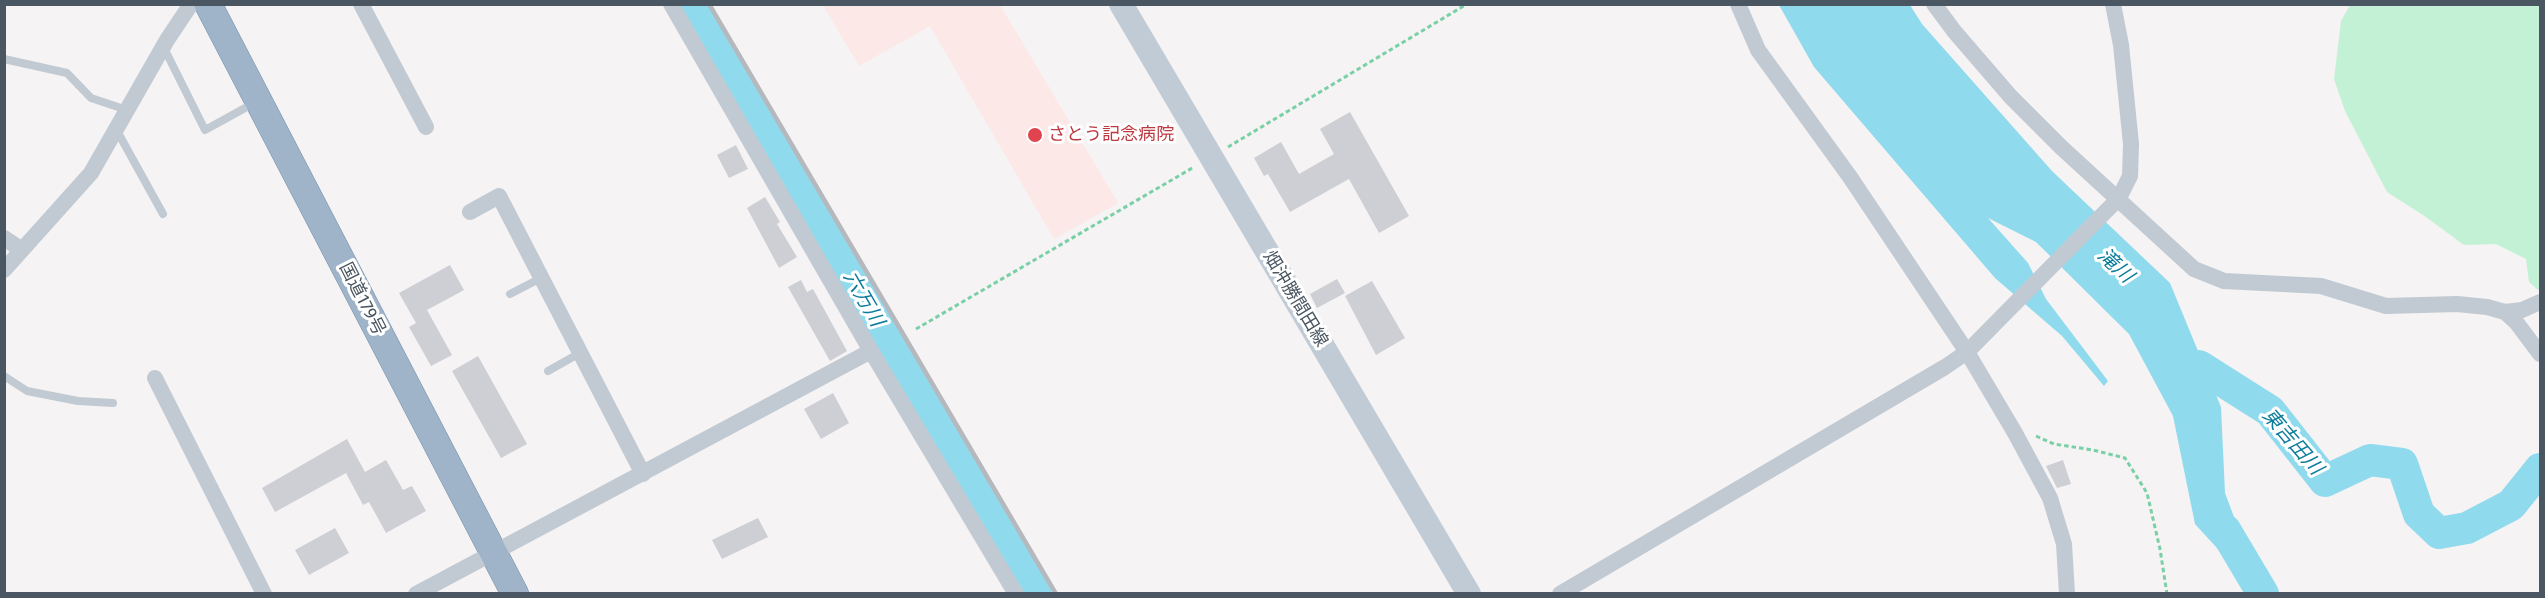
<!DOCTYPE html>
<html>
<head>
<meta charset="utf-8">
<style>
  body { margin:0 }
  #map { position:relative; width:2545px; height:598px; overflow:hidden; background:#f5f3f3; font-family:"Fira Sans",sans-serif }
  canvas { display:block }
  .frame { position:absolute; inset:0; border:6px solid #4a5661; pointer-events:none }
</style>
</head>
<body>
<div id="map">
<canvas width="2545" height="598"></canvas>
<div class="frame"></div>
</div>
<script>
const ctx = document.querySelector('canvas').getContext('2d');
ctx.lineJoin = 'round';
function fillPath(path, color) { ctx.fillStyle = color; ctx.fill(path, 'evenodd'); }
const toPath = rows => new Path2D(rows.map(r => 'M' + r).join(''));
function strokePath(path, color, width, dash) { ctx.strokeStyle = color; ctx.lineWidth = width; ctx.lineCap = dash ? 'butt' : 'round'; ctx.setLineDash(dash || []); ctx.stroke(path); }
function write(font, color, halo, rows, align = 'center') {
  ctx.font = font + ' "Fira Sans","Noto Sans JP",sans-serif'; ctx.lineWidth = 6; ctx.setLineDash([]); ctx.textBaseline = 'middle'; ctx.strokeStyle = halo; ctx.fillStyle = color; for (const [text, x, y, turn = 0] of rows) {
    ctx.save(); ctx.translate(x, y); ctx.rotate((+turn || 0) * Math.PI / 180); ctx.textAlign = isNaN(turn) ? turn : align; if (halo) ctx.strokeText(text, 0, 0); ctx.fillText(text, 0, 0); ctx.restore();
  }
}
const medical = toPath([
  [823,5,1000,5,1118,203,1054,239,930,26,859,66]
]);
const green = toPath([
  [2350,5,2540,5,2540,289,2538,290,2529,282,2526,259,2496,244,2464,245,2426,217,2387,192,2345,111,2334,79,2341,21]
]);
const water = toPath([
  [1779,5,1910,5,1922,24,2052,171,2170,283,2221,407,2225,493,2237,525,2260,563,2238,571,2195,524,2173,416,2129,334,2036,242,1988,218,2028,263,2046,299,2108,381,2104,386,2062,336,1995,278,1814,67]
]);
const river = toPath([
  [691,4,1036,594],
  [2199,366,2270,411,2325,481,2370,460,2402,464,2419,514,2439,533,2467,528,2511,505,2540,469],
  [2225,530,2263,594]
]);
const building = toPath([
  [1350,112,1409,216,1379,233,1349,179,1290,212,1268,174,1264,176,1254,158,1281,142,1299,174,1334,154,1320,129],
  [736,145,748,169,729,178,717,155],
  [765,197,780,222,777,224,797,257,779,268,747,208],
  [450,265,464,290,427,310,452,355,431,366,409,327,416,323,399,293],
  [1337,279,1345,293,1317,308,1310,294],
  [801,280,807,292,813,289,847,351,830,361,788,287],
  [1372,281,1405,338,1376,355,1345,296],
  [478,356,527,444,501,458,452,371],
  [833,393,849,423,821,439,804,409],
  [347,439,365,472,386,460,403,490,412,486,426,511,386,533,369,502,363,505,346,473,275,512,262,488],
  [2063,460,2071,484,2057,488,2046,466],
  [758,518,768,537,722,559,712,540],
  [335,528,349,553,309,575,295,550]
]);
const path = toPath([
  [1228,147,1467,4],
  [916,329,1194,167],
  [2036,436,2054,444,2093,450,2125,458,2147,493,2160,549,2167,594]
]);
const service = toPath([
  [163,46,205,130,256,102],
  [4,59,67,73,91,98,127,110],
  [116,129,163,214],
  [510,294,541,278],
  [548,371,580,353],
  [4,376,27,391,78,401,113,403]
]);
const minor = toPath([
  [361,4,426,127],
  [671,4,871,351,1016,594],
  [1738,4,1758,50,1850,177,1967,352,2015,433,2050,498,2064,544,2067,594],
  [1934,4,1954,31,2010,96,2062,148,2194,269,2224,281,2321,286,2386,306,2457,304,2487,307,2505,312,2516,322,2540,354],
  [470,212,499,196,643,474],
  [4,238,22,250],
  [4,270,91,173,167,40,191,4],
  [2505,312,2522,310,2540,302],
  [155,378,264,594],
  [416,594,871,351],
  [1560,594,1945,367,1967,352,2119,198,2130,176,2131,144,2121,45,2113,4]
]);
const secondary = toPath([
  [1121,4,1469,594]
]);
const trunk = toPath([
  [208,4,515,594]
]);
const rail = toPath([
  [709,4,1056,594]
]);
const markers = [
  [1035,135,8,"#e0444e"]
];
const healthNames = [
  ["さとう記念病院",1048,135]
];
const streetNames = [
  ["国道179号",362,299,63],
  ["畑沖勝間田線",1295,299,59]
];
const waterNames = [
  ["滝川",2115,266,43],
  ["六万川",863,299,60],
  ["東吉田川",2292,442,49]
];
fillPath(medical, '#fce8e6');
fillPath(green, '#c3f1d5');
fillPath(water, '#90daee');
strokePath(river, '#90daee', 32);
fillPath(building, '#cdcfd5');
strokePath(trunk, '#7690ad', 28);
strokePath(path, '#7ad0a6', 3, [4.5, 3]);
strokePath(service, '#c1cad2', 8);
strokePath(minor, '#c1cad2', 16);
strokePath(secondary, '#c1cbd6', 24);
strokePath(trunk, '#9fb4c9', 27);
strokePath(rail, '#b5b8bd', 4.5);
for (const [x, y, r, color] of markers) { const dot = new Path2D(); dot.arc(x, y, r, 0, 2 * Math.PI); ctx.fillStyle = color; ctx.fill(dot); strokePath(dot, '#fff', 2); }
write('18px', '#be3a42', '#fff', healthNames, 'left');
write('18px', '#4a5661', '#fff', streetNames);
write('italic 20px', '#0c7c9b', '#fff', waterNames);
</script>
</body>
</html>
